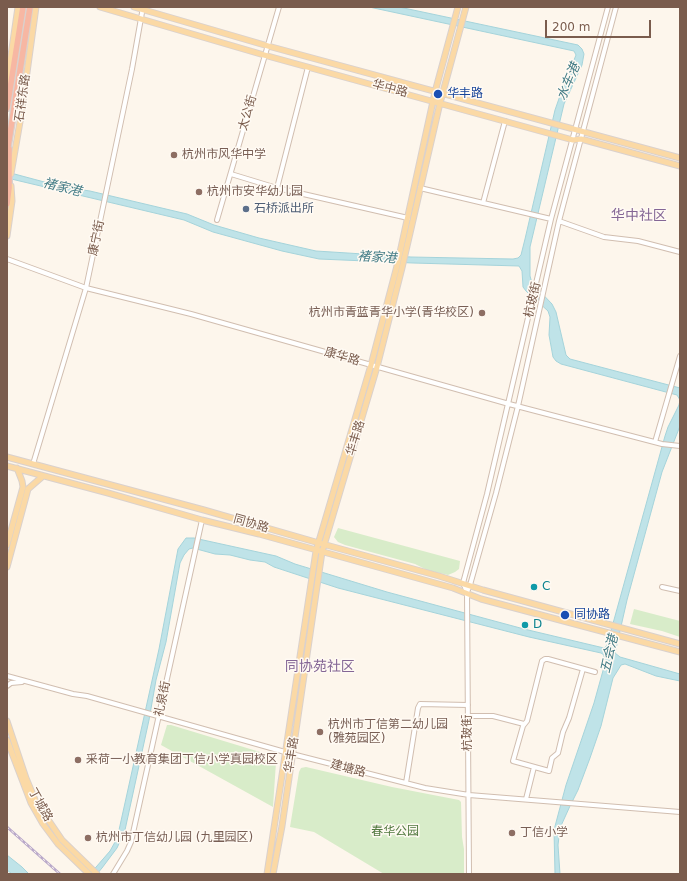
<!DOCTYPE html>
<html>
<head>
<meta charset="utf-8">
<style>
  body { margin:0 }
  #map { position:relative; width:687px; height:881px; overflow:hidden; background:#fdf6ec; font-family:"DejaVu Sans",sans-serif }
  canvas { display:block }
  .frame { position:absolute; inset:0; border:8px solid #7a5c4d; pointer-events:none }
  .scale { position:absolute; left:545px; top:20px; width:106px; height:18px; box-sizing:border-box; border:2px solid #7a5c4d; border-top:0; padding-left:5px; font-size:12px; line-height:14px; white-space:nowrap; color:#7a5c4d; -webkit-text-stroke:3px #fffaf3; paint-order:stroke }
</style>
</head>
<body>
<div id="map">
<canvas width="687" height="881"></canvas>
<div class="frame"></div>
<div class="scale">200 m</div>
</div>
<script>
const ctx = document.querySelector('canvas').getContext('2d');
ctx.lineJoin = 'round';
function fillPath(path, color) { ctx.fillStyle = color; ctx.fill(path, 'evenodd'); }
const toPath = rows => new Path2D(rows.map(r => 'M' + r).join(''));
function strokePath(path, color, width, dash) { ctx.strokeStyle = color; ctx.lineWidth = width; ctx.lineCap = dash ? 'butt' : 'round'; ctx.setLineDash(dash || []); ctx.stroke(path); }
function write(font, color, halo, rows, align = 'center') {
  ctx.font = font + ' "DejaVu Sans","Noto Sans SC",sans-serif'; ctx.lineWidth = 3; ctx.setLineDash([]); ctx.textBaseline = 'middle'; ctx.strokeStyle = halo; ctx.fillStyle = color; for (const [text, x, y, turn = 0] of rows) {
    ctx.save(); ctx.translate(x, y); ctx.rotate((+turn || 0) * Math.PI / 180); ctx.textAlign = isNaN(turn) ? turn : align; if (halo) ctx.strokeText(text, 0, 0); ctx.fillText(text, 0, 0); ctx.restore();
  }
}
const green = toPath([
  [338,528,460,561,459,569,455,572,448,575,427,570,415,564,345,545,338,542,334,537],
  [634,609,680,621,680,637,662,631,630,624],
  [167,725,171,725,270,755,274,758,276,762,273,807,161,745],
  [306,767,392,787,459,800,461,802,462,837,464,849,464,874,384,874,314,832,290,827,299,772,301,768]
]);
const water = toPath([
  [369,7,399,7,578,45,582,49,584,54,582,65,564,104,530,247,530,276,532,283,552,304,556,312,566,355,570,359,680,388,680,426,662,472,627,600,615,653,620,657,680,674,680,681,656,676,625,664,621,665,618,670,613,678,601,726,590,758,578,790,570,806,560,828,558,845,560,874,555,874,554,830,566,785,594,703,604,667,604,655,601,653,529,637,338,588,274,567,265,562,250,560,230,555,215,554,193,548,189,549,184,555,180,563,166,642,156,680,149,720,125,830,117,848,102,868,97,874,90,874,110,851,115,842,119,830,159,649,178,549,186,538,194,538,276,556,295,564,387,592,524,629,604,648,607,645,665,436,668,427,679,405,680,400,677,395,561,364,556,361,553,357,549,335,550,317,548,311,526,291,523,287,522,271,519,266,413,263,319,259,282,251,213,232,184,220,7,178,7,172,63,187,90,191,187,214,214,225,259,238,316,251,411,257,513,259,518,258,521,255,525,239,555,110,569,70,574,60,576,55,574,51,369,7],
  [7,855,22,867,29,874,12,874,7,870,7,855]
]);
const minor = toPath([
  [231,174,277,188,408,218],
  [277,188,308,67],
  [420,188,551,219],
  [483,203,505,121],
  [217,220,279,7],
  [559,221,604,237,638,241,680,252],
  [7,259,86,288,191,314,509,404,662,444,680,446],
  [655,442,680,356],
  [33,464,86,288,132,69,143,7],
  [662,587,680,591],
  [467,592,470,585,496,493,518,406,559,221,616,7],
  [583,669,569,718,563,732,558,753,552,758,549,771,513,761,523,726,527,721,542,661,545,659,548,659,595,672],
  [7,676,73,694,87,696,292,754,425,788,469,795,680,812],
  [7,686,11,683,22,682],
  [468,716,493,716,524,724],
  [406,783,418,708,420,704,468,705],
  [526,799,534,767],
  [113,874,127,851,131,842,202,520],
  [469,874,467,592,463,583,487,494,551,219,608,7]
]);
const major = toPath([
  [100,7,264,55,573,140,581,139,680,166],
  [134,7,268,46,680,158],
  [7,83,18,7],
  [11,174,21,116,36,7],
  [7,236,12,201,11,186],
  [7,457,204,510,319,543,439,576,483,590,680,644],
  [7,466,108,493,202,520,259,534,453,588,481,599,680,652],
  [7,545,23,487,22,481,17,468],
  [7,567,28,489,43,476],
  [7,721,26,778,36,802,62,840,97,874],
  [7,740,31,803,43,824,58,844,89,874],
  [267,874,316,551,371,365,397,266,435,92,458,7],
  [273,874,282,826,322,552,377,367,402,268,440,103,466,7]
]);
const highway = toPath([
  [7,108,23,7],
  [7,153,30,7],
  [7,204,9,188,9,149]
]);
const rail = toPath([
  [7,827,60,874]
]);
const markers = [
  [438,94,5,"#1a4fb4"],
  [174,155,4,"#8d6e63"],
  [199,192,4,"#8d6e63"],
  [246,209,4,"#5c6f8a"],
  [482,313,4,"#8d6e63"],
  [534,587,4,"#0f9aa8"],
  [565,615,5,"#1a4fb4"],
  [525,625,4,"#0f9aa8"],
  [320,732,4,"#8d6e63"],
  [78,760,4,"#8d6e63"],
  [512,833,4,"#8d6e63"],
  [88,838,4,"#8d6e63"]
];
const streetNames = [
  ["华中路",390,89,15],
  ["石祥东路",23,98,-82],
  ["太公街",248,113,-74],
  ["康宁街",97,238,-78],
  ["杭玻街",533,300,-77],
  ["康华路",342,357,16],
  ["华丰路",356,438,-73],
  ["同协路",251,524,16],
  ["礼泉街",163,699,-78],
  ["杭玻街",468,733,-90],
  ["华丰路",292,755,-81],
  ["建塘路",348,769,15],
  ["丁城路",40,805,61]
];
const transitNames = [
  ["华丰路",447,94],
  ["同协路",574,615]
];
const educationNames = [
  ["杭州市风华中学",182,155],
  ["杭州市安华幼儿园",207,192],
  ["杭州市青蓝青华小学(青华校区)",474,313,"right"],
  ["杭州市丁信第二幼儿园",328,725],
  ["(雅苑园区)",328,739],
  ["采荷一小教育集团丁信小学真园校区",86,760],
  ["丁信小学",520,833],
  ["杭州市丁信幼儿园 (九里园区)",96,838]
];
const serviceNames = [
  ["石桥派出所",254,209]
];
const cultureNames = [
  ["C",542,587],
  ["D",533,625]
];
const parkNames = [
  ["春华公园",395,832]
];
const waterNames = [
  ["水车港",569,82,-67],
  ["褚家港",62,188,14],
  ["褚家港",377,258,3],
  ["五会港",610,654,-77]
];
const quarterNames = [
  ["华中社区",639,216],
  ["同协苑社区",320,667]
];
fillPath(green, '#d8ecc9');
fillPath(water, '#bfe3e8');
strokePath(water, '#a5d3da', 1);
strokePath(minor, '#d1beb0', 6);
strokePath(major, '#dad1cd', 7);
strokePath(highway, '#dad1cd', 8);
strokePath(minor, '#fff', 4);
strokePath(major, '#fbd9a5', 5);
strokePath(highway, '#f7b7a3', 5.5);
strokePath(rail, '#b9a8c9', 2.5);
strokePath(rail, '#fffaf3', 1, [3]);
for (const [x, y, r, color] of markers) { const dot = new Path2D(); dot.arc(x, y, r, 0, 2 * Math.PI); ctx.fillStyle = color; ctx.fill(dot); strokePath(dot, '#fffaf3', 1.5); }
write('12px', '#7a5c4d', '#fffaf3', streetNames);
write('12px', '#164399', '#fffaf3', transitNames, 'left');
write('12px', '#785e54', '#fffaf3', educationNames, 'left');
write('12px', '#4e5e75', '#fffaf3', serviceNames, 'left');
write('12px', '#0d838f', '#fffaf3', cultureNames, 'left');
write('12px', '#537a41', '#fffaf3', parkNames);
write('italic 13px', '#437c86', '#fffaf3', waterNames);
write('14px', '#846695', '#fffaf3', quarterNames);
</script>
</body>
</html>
